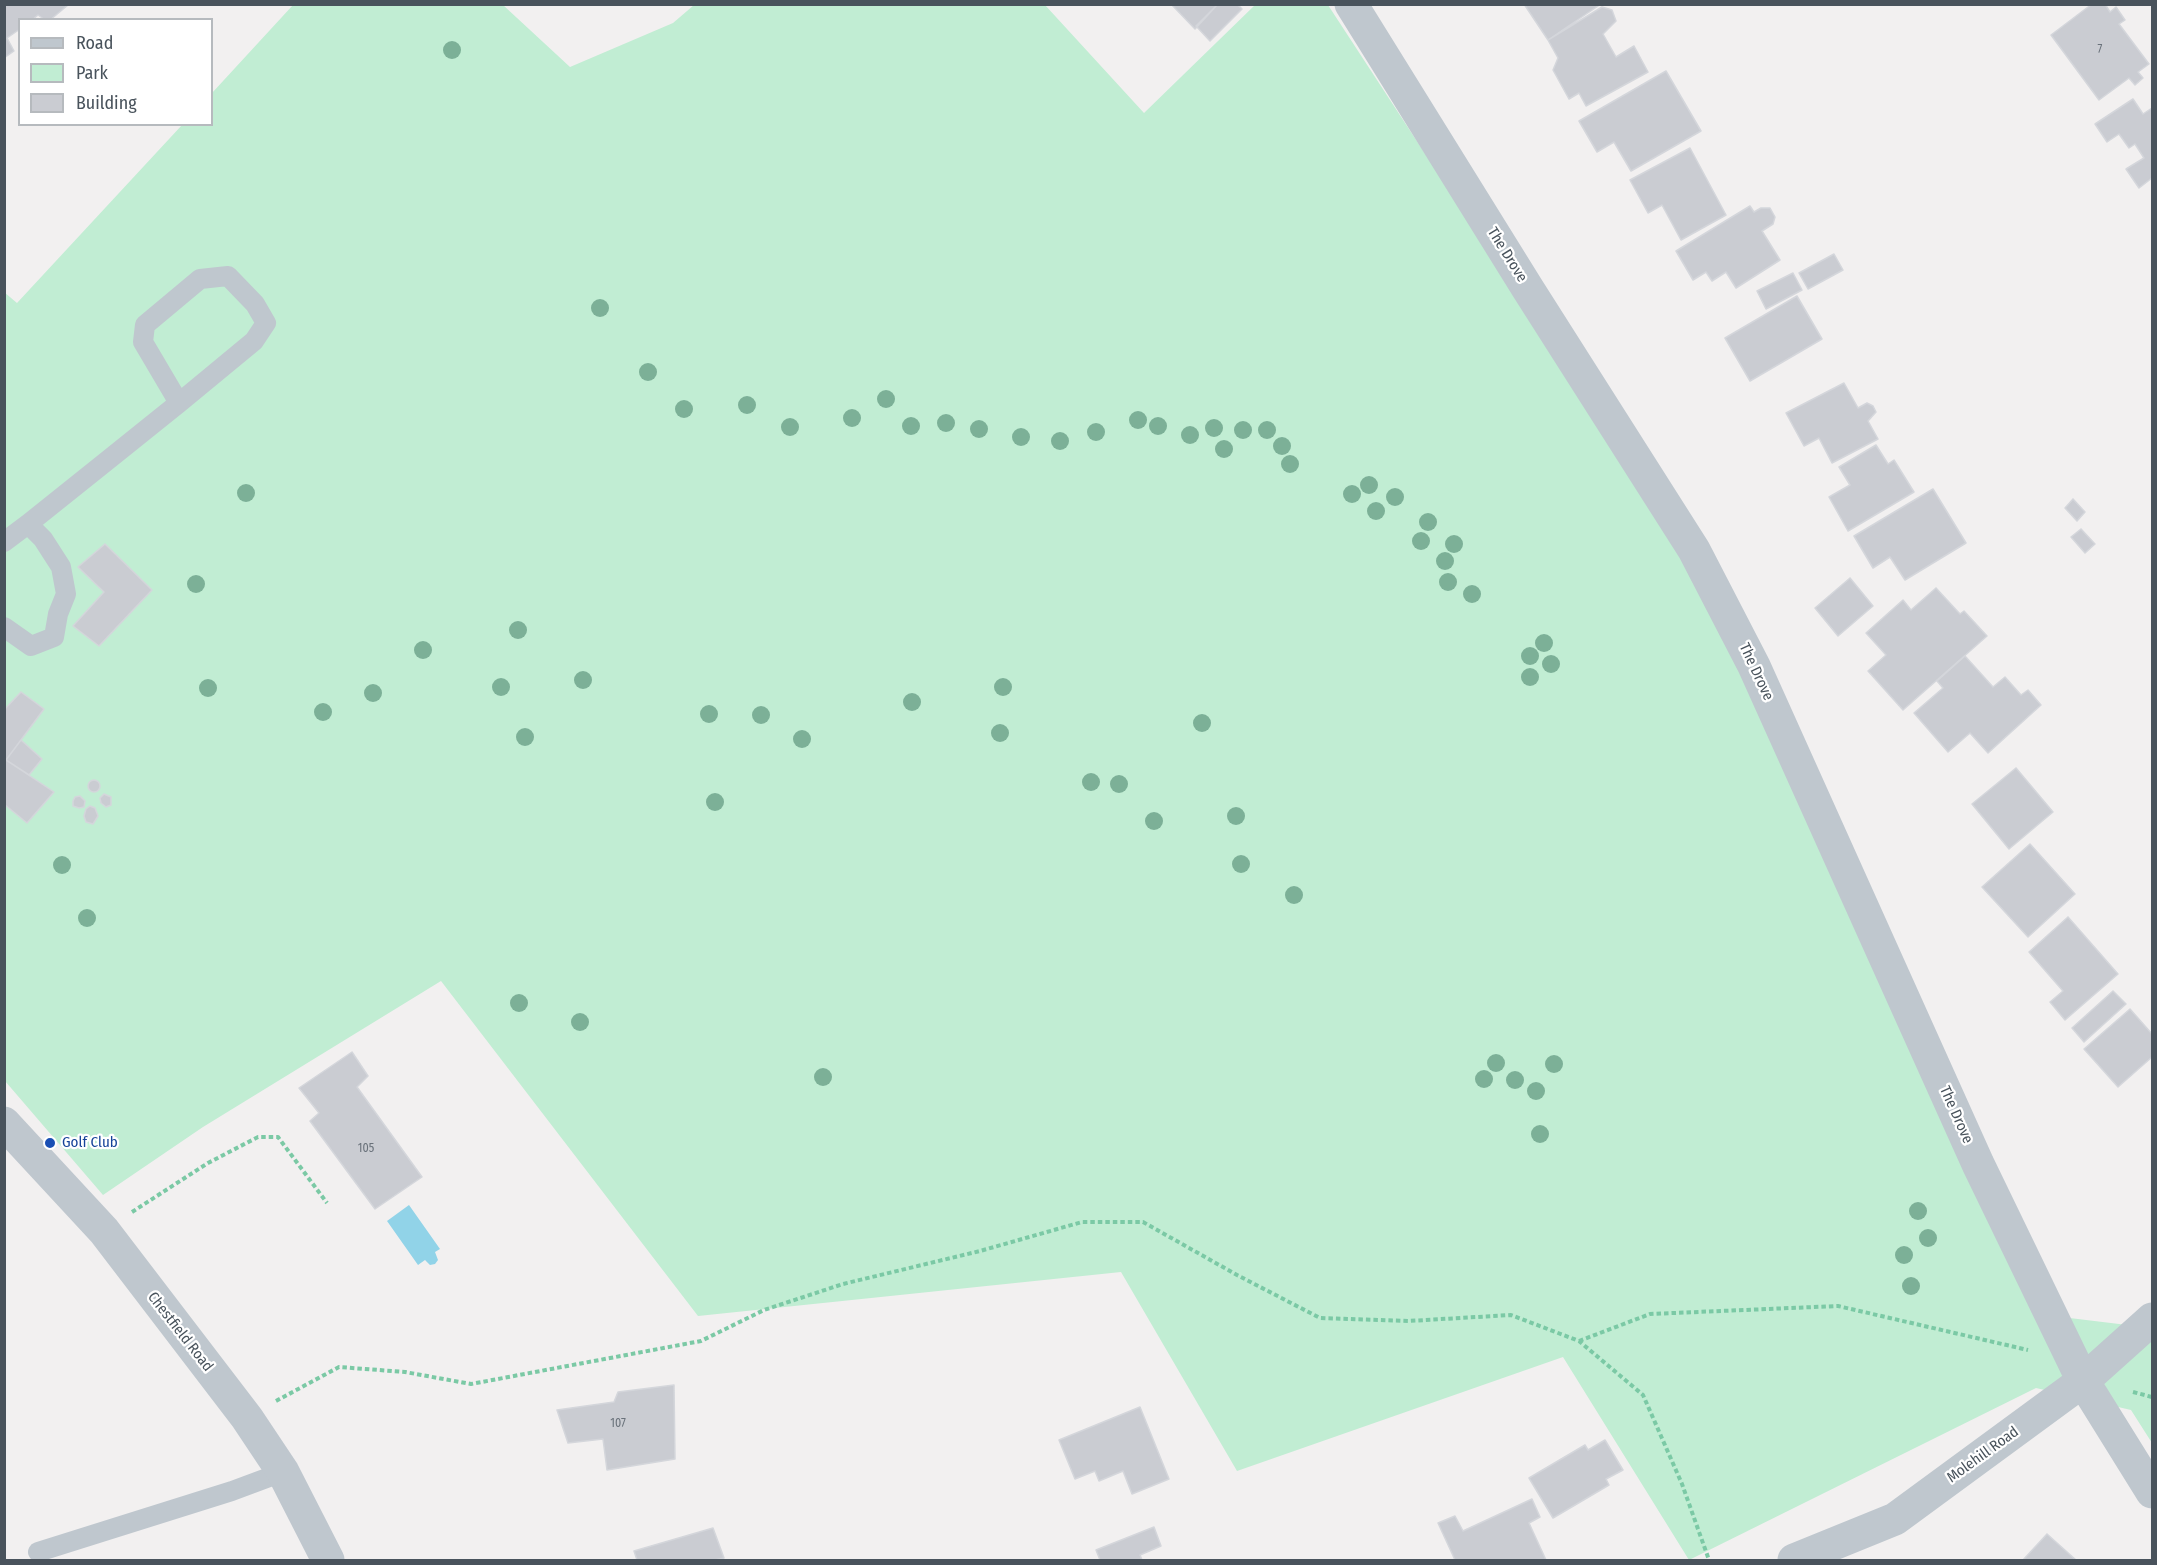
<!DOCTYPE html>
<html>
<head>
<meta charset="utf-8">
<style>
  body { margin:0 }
  #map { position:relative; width:2157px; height:1565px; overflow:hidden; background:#f2f0f0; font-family:"Fira Sans Condensed",sans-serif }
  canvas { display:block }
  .frame { position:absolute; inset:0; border:6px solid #49535c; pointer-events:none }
  .legend { position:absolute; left:18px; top:18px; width:195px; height:108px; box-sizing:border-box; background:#fff; border:2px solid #b6babe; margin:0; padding:8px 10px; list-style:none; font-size:18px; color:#49535c }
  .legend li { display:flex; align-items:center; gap:12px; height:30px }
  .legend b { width:30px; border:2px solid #b6babe }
</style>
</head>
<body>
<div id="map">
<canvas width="2157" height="1565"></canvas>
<div class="frame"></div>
<ul class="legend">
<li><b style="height:8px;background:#bfc7ce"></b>Road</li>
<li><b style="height:16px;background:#c1edd3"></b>Park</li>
<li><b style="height:16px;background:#caccd2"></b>Building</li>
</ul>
</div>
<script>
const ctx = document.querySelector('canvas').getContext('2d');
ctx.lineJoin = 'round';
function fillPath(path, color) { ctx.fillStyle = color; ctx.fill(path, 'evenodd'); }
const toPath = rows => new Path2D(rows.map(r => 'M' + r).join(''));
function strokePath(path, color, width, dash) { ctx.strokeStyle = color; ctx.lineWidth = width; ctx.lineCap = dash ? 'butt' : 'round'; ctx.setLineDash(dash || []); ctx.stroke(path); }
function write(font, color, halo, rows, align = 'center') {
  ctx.font = font + ' "Fira Sans Condensed",sans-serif'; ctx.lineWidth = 4.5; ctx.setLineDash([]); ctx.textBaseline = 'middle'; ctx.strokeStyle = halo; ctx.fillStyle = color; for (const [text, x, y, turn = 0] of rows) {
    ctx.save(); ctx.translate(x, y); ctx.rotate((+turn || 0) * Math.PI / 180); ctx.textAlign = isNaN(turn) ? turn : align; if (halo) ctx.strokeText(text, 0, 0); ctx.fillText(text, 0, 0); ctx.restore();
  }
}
const green = toPath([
  [293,5,503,5,570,67,673,23,694,5,1045,5,1144,113,1255,5,1328,5,1520,299,1687,566,1743,667,2045,1315,2152,1328,2152,1443,2131,1410,2036,1388,1689,1560,1563,1357,1237,1471,1121,1272,698,1316,441,981,203,1127,103,1195,5,1081,4,292,17,303,182,125,212,124,212,93]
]);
const water = toPath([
  [409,1205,440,1249,435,1252,438,1260,435,1264,430,1265,425,1260,418,1265,387,1221]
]);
const building = toPath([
  [4,4,68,4,68,5,50,20,45,20,38,15,32,20,20,20,20,29,7,38,14,51,4,58,4,4],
  [1171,4,1218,4,1195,29,1171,4],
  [1218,4,1237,4,1242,9,1210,41,1196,26,1218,4],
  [1524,4,1601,4,1548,40,1524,4],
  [2092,4,2105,4,2110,12,2116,7,2125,20,2119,24,2149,64,2138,72,2143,78,2135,85,2129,78,2099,100,2051,35,2092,4],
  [1602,7,1612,10,1616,21,1603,34,1616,57,1634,46,1648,72,1586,106,1579,93,1569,99,1553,70,1558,58,1548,40,1602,7],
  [1666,71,1701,131,1631,171,1614,142,1597,152,1579,121,1666,71],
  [2133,99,2143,114,2152,108,2152,178,2139,188,2126,169,2144,158,2135,144,2129,148,2119,134,2107,142,2095,124,2133,99],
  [1690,148,1726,215,1681,240,1662,205,1648,213,1630,180,1690,148],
  [1750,206,1754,212,1761,208,1770,208,1775,217,1773,224,1762,231,1780,260,1736,288,1726,272,1712,281,1706,272,1693,280,1676,251,1750,206],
  [1834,254,1843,270,1808,289,1799,273,1834,254],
  [1793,273,1802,290,1766,309,1757,291,1793,273],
  [1797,296,1822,339,1750,381,1725,338,1797,296],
  [1844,383,1858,408,1867,403,1873,406,1876,412,1868,421,1878,439,1832,463,1819,438,1804,446,1786,413,1844,383],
  [1876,445,1888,464,1894,460,1914,492,1848,531,1829,497,1850,485,1839,467,1876,445],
  [1933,489,1966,543,1905,580,1890,557,1873,568,1854,536,1933,489],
  [2073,499,2085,512,2077,521,2065,508,2073,499],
  [2081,529,2095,544,2085,553,2071,537,2081,529],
  [105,544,152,590,99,646,73,626,104,592,78,567,105,544],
  [1850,578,1873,606,1838,636,1815,608,1850,578],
  [1936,588,1960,614,1964,611,1987,636,1903,710,1868,671,1886,655,1866,633,1903,600,1911,610,1936,588],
  [1965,656,1993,687,2005,677,2021,695,2028,690,2041,705,1988,753,1970,733,1948,752,1914,713,1943,688,1937,681,1965,656],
  [21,692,44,709,6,760,54,792,27,823,4,804,4,710,21,692],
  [21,740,42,759,29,775,6,760,21,740],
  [2016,768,2053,812,2009,849,1972,804,2016,768],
  '88 786a6 6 0 1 1 12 0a6 6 0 1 1-12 0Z',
  [104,794,111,797,111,805,106,807,101,803,100,798,104,794],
  [80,796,85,801,84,807,79,808,73,806,73,801,75,797,80,796],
  [90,806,95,808,98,816,93,824,86,822,84,816,86,809,90,806],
  [2030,844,2075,894,2028,937,1982,887,2030,844],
  [2068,917,2118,974,2065,1020,2050,1002,2063,991,2029,952,2068,917],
  [2113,991,2126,1004,2084,1042,2072,1028,2113,991],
  [2130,1009,2152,1034,2152,1057,2118,1087,2084,1049,2130,1009],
  [352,1052,368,1076,357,1087,422,1177,375,1209,310,1121,319,1113,299,1088,352,1052],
  [674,1385,675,1459,607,1470,603,1439,568,1443,557,1410,614,1402,618,1392,674,1385],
  [1140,1407,1169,1479,1132,1494,1123,1471,1099,1481,1095,1471,1075,1479,1059,1440,1140,1407],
  [1605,1440,1623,1470,1606,1479,1609,1485,1553,1518,1529,1478,1585,1445,1588,1450,1605,1440],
  [1532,1499,1540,1517,1529,1523,1546,1560,1455,1560,1438,1523,1455,1516,1463,1531,1532,1499],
  [1154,1527,1161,1546,1140,1555,1142,1560,1100,1560,1096,1550,1154,1527],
  [713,1528,724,1558,715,1560,637,1560,634,1551,713,1528],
  [2047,1534,2076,1560,2023,1560,2047,1534]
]);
const path = toPath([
  [132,1212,208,1163,258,1137,278,1137,327,1203],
  [1579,1341,1650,1314,1838,1306,2028,1350],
  [2133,1392,2152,1397],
  [276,1401,339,1367,405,1372,471,1384,701,1341,764,1310,843,1284,980,1251,1082,1222,1143,1222,1237,1275,1320,1318,1408,1321,1511,1315,1579,1341,1643,1395,1682,1484,1709,1560]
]);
const service = toPath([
  [28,524,108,460,179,403,254,341,266,323,255,304,228,276,200,279,145,325,143,342,179,403],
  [4,542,28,524,43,539,61,567,66,594,58,614,54,637,31,646,4,627],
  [38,1552,232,1491,283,1472]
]);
const minor = toPath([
  [1351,4,1528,289,1694,550,1754,666,1978,1164,2083,1381,2152,1492],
  [1794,1560,1895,1519,2083,1381,2152,1319]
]);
const tertiary = toPath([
  [4,1123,104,1231,247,1418,283,1472,328,1560]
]);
const trees = [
  [452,50],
  [600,308],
  [648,372],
  [886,399],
  [747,405],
  [684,409],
  [852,418],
  [1138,420],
  [946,423],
  [911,426],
  [1158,426],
  [790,427],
  [1214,428],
  [979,429],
  [1243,430],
  [1267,430],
  [1096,432],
  [1190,435],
  [1021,437],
  [1060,441],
  [1282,446],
  [1224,449],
  [1290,464],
  [1369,485],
  [246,493],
  [1352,494],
  [1395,497],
  [1376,511],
  [1428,522],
  [1421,541],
  [1454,544],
  [1445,561],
  [1448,582],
  [196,584],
  [1472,594],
  [518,630],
  [1544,643],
  [423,650],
  [1530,656],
  [1551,664],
  [1530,677],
  [583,680],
  [501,687],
  [1003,687],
  [208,688],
  [373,693],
  [912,702],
  [323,712],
  [709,714],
  [761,715],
  [1202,723],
  [1000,733],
  [525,737],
  [802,739],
  [1091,782],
  [1119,784],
  [715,802],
  [1236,816],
  [1154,821],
  [1241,864],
  [62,865],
  [1294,895],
  [87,918],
  [519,1003],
  [580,1022],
  [1496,1063],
  [1554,1064],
  [823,1077],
  [1484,1079],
  [1515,1080],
  [1536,1091],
  [1540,1134],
  [1918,1211],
  [1928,1238],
  [1904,1255],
  [1911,1286]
];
const markers = [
  [50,1143,6,"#1a4fb4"]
];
const numberNames = [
  ["7",2100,50],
  ["105",366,1149],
  ["107",618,1424]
];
const streetNames = [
  ["The Drove",1507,255,58],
  ["The Drove",1756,672,65],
  ["The Drove",1956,1115,66],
  ["Chestfield Road",180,1332,52],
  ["Molehill Road",1983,1455,-36]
];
const transitNames = [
  ["Golf Club",62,1143]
];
fillPath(green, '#c1edd3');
fillPath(water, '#91d3e8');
fillPath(building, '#caccd2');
strokePath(building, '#d4d6db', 1.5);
strokePath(path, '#7bc9a5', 4, [4.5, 3]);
strokePath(service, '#bfc7ce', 20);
strokePath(minor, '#bfc7ce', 33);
strokePath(tertiary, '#bfc7ce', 33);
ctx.fillStyle = '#7cb097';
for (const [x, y] of trees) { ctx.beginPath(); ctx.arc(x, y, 9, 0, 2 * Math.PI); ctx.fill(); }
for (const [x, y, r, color] of markers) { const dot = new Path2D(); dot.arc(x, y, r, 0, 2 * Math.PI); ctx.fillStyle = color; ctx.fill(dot); strokePath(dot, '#fff', 2); }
write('12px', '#69717a', null, numberNames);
write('15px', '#49535c', '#fff', streetNames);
write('15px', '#164399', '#fff', transitNames, 'left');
</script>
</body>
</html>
